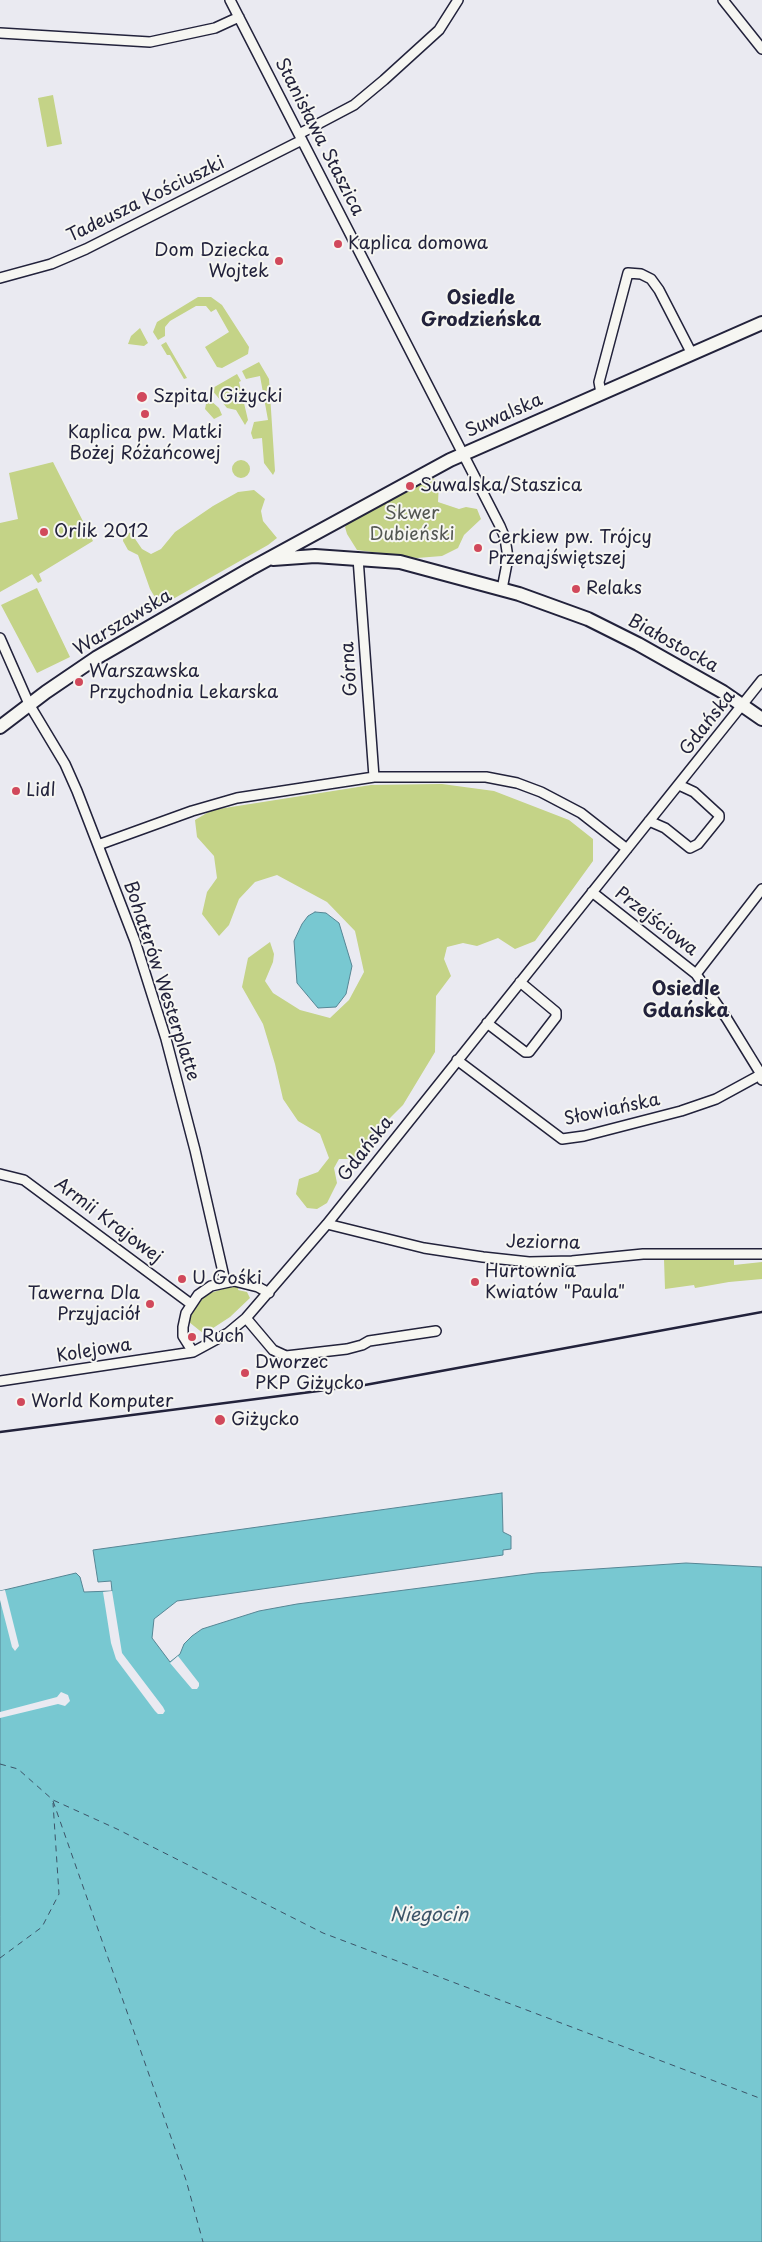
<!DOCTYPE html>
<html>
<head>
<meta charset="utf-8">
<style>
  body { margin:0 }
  canvas { display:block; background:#eaeaf1 }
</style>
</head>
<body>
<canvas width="762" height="2242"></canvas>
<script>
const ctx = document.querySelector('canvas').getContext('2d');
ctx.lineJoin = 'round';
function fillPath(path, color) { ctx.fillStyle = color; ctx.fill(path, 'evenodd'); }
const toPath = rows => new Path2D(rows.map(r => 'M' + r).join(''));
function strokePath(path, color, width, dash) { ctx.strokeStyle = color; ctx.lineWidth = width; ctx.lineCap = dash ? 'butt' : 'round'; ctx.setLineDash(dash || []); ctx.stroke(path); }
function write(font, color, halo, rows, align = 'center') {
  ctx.font = font + ' "Playpen Sans",sans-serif'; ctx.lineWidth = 4; ctx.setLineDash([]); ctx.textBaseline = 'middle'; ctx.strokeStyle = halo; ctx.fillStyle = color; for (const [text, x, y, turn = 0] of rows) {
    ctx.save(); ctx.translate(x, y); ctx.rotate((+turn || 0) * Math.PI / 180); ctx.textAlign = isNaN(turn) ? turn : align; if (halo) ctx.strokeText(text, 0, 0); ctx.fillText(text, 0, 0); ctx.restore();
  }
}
const green = toPath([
  [53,95,62,144,47,147,38,98],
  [198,297,211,297,222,305,249,347,248,354,222,368,217,367,205,347,229,332,216,309,211,312,206,306,196,306,170,321,165,327,165,336,158,340,153,332,157,322],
  [140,328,148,343,144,346,128,344,131,336],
  [166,342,187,378,184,379,170,355,167,355,161,345],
  [259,362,269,379,275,471,273,475,264,463,262,438,253,439,251,433,254,422,268,420,260,376,246,379,242,371],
  [237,374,241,381,239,382,248,420,245,425,236,410,227,408,211,389],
  [211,401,219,408,222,415,214,419,205,409,206,404],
  '232 469a9 9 0 1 1 18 0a9 9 0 1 1-18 0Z',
  [53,462,93,541,39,574,42,581,38,583,32,574,0,592,0,523,18,519,9,473],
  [433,478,439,482,438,502,459,509,466,507,477,509,481,519,464,535,458,548,442,556,417,558,357,550,347,534,345,527,352,518,416,484],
  [254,490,265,499,261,511,263,521,277,538,268,545,166,603,159,604,150,589,138,555,128,550,123,541,124,532,131,533,142,549,151,554,161,549,175,532,213,506,238,492],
  [37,588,70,657,37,673,1,605],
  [442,784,494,791,569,820,593,839,593,861,535,941,515,949,498,938,477,946,463,943,447,947,444,959,451,976,436,996,435,1052,403,1105,380,1128,358,1159,339,1159,334,1168,337,1183,327,1203,317,1209,307,1208,296,1194,299,1179,318,1172,329,1158,320,1134,298,1121,283,1099,275,1064,263,1024,242,987,248,958,270,942,274,954,273,962,265,981,273,993,300,1010,330,1018,349,1000,364,972,355,931,327,902,277,875,255,882,239,899,229,925,219,936,202,914,207,892,217,878,214,856,197,837,195,820,212,810,371,785],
  [664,1259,734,1259,734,1265,762,1262,762,1279,729,1282,695,1288,694,1285,665,1289],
  [233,1286,239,1286,238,1290,247,1292,250,1298,230,1317,204,1334,189,1322,191,1311,207,1294]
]);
const water = toPath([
  [315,912,326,913,339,923,352,966,346,994,336,1007,318,1008,297,983,294,941,302,924,308,916,315,912],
  [502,1493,503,1532,511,1536,511,1549,503,1550,503,1555,177,1601,154,1619,152,1638,170,1662,180,1654,184,1644,192,1636,202,1629,259,1611,297,1604,536,1573,686,1563,762,1567,762,2242,0,2242,0,1591,76,1573,80,1577,84,1592,112,1591,111,1581,98,1582,93,1550,502,1493]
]);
const pier = toPath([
  [5,1590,19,1646,15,1651,12,1647,0,1600,0,1591],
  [112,1591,122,1653,163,1707,165,1711,163,1714,158,1714,155,1711,116,1659,111,1643,103,1592],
  [178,1656,199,1683,199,1686,197,1689,192,1689,170,1663],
  [61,1692,68,1695,70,1701,65,1706,58,1704,0,1718,0,1712,57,1697]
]);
const ferry = toPath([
  [0,1764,18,1769,53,1800,117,1829,323,1933,762,2099],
  [53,1801,186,2180,203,2242],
  [0,1958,42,1927,59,1894,53,1803]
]);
const street = toPath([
  [230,0,500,526,505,538,508,558,502,589],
  [723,0,762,49],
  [0,33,150,42,215,28,239,17],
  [299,134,354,105,384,80,439,30,458,0],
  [0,278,51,264,86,249,302,140],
  [601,393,599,382,628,273,641,274,651,279,659,290,692,354],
  [358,558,374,777],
  [0,638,29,704,65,764,77,791,135,941,166,1039,195,1150,225,1281],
  [649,821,665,828,690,848,698,844,719,818,719,815,694,792,679,785],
  [98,845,192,811,237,798,374,777,486,777,517,783,541,792,581,813,627,849],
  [592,892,696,974,727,1019,759,1071,762,1080],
  [696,974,762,889],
  [487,1023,525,1052,529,1052,556,1017,556,1012,520,982],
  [457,1060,562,1139,584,1136,681,1111,716,1099,762,1074],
  [0,1174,24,1180,191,1304],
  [327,1224,424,1248,483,1257,529,1262,572,1261,643,1254,762,1254],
  [246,1318,273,1350,286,1356,347,1349,362,1345,369,1341,436,1331],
  [193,1352,183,1336,183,1327,186,1313,198,1295,211,1286,234,1281,258,1287,269,1293],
  [0,1381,193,1352,228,1333,246,1318,327,1224,762,680]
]);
const secondary = toPath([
  [273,559,315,556,400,562,519,594,588,619,638,644,723,692,762,719],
  [0,727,46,692,96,658,250,569,450,460,762,323]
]);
const rail = toPath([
  [0,1432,365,1385,762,1312]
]);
const markers = [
  [338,244,5,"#d1495b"],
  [279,261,5,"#d1495b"],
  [142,397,6,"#d1495b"],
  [145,414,5,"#d1495b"],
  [410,486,5,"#d1495b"],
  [44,532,5,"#d1495b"],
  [478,548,5,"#d1495b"],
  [576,589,5,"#d1495b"],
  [79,682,5,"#d1495b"],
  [16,791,5,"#d1495b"],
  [182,1279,5,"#d1495b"],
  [475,1282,5,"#d1495b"],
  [150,1304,5,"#d1495b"],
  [192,1337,5,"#d1495b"],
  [245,1373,5,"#d1495b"],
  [21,1402,5,"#d1495b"],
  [220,1420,6,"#d1495b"]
];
const streetNames = [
  ["Stanisława Staszica",319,137,63],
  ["Tadeusza Kościuszki",146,200,-26],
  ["Suwalska",504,416,-24],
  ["Warszawska",123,623,-31],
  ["Białostocka",673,644,29],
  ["Górna",350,669,-94],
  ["Gdańska",708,723,-52],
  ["Przejściowa",656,922,38],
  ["Bohaterów Westerplatte",161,981,72],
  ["Słowiańska",612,1110,-12],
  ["Gdańska",366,1149,-52],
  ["Armii Krajowej",108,1221,37],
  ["Jeziorna",543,1243,1],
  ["Kolejowa",94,1351,-9]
];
const poiNames = [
  ["Kaplica domowa",348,244],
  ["Dom Dziecka",269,251,"right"],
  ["Wojtek",269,272,"right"],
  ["Szpital Giżycki",153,397],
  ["Kaplica pw. Matki",145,433,"center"],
  ["Bożej Różańcowej",145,454,"center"],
  ["Suwalska/Staszica",420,486],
  ["Orlik 2012",54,532],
  ["Cerkiew pw. Trójcy",488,538],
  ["Przenajświętszej",488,559],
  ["Relaks",586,589],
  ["Warszawska",89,672],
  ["Przychodnia Lekarska",89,693],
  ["Lidl",26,791],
  ["Hurtownia",485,1272],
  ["Kwiatów \"Paula\"",485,1293],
  ["U Gośki",192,1279],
  ["Tawerna Dla",140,1294,"right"],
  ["Przyjaciół",140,1315,"right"],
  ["Ruch",202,1337],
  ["Dworzec",255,1363],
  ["PKP Giżycko",255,1384],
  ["World Komputer",31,1402],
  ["Giżycko",231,1420]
];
const parkNames = [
  ["Skwer",412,514],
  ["Dubieński",412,535]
];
const neighbourhoodNames = [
  ["Osiedle",481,299],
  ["Grodzieńska",481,321],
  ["Osiedle",686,990],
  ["Gdańska",686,1012]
];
const waterNames = [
  ["Niegocin",429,1916]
];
fillPath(green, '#c4d387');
fillPath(water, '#78c8d1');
strokePath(water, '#568695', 1);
fillPath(pier, '#eaeaf1');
strokePath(ferry, '#3c5468', 1, [6, 5]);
strokePath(street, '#22223b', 12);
strokePath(secondary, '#22223b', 16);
strokePath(street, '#f6f6f2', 9);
strokePath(secondary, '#f6f6f2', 12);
strokePath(rail, '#22223b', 2.5);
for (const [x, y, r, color] of markers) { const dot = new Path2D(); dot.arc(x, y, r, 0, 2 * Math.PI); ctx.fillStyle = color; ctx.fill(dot); strokePath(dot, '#f6f6f2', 2); }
write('18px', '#22223b', '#f6f6f2', streetNames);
write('18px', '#22223b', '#f6f6f2', poiNames, 'left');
write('18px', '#535752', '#f6f6f2', parkNames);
write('bold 19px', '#22223b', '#f6f6f2', neighbourhoodNames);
write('italic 19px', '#3c5468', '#f6f6f2', waterNames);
</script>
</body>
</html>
